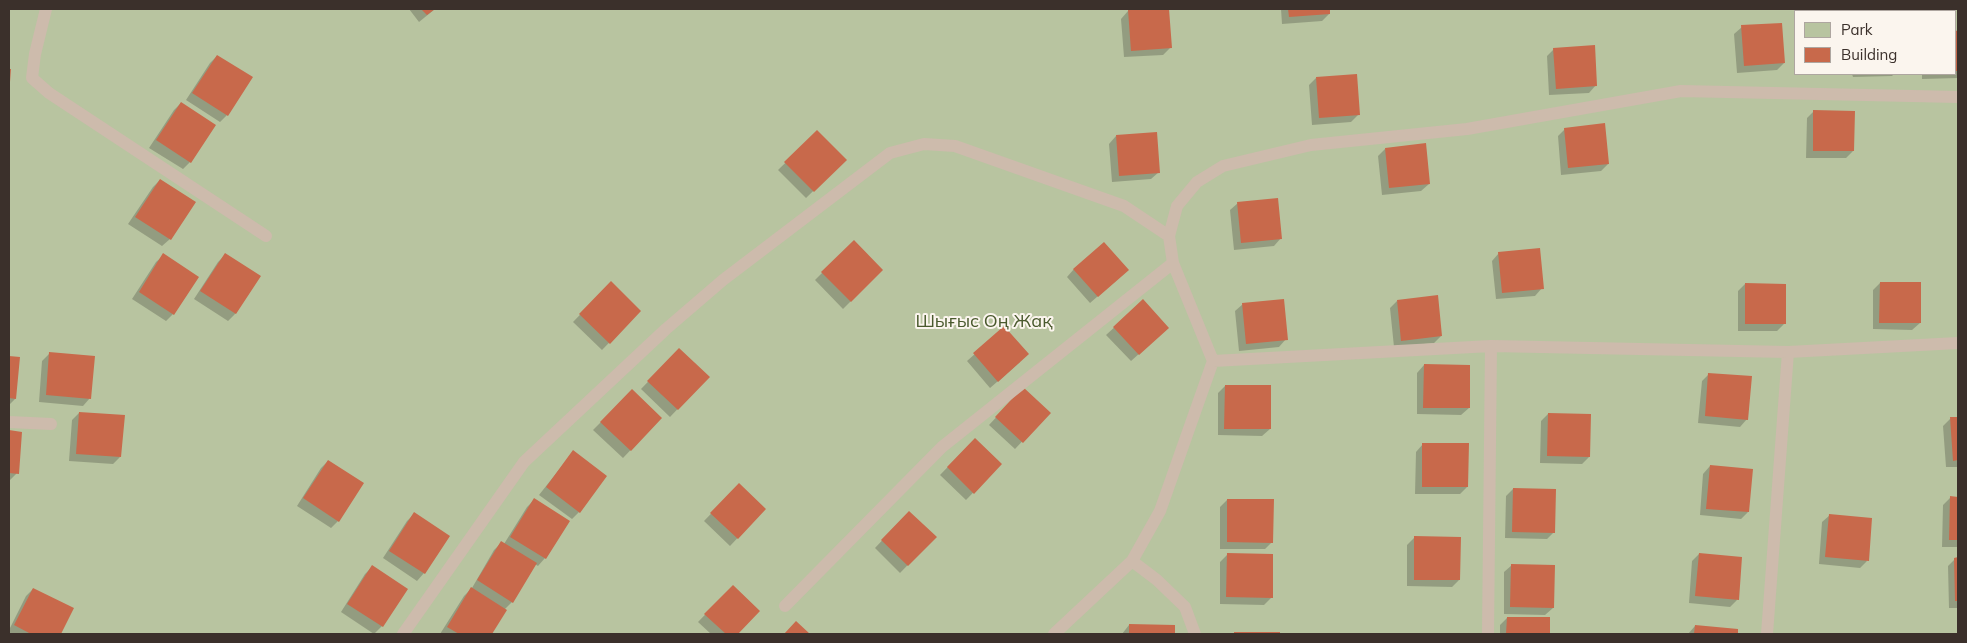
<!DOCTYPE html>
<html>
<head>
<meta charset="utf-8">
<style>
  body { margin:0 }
  #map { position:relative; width:1967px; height:643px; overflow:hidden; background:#f4ebe1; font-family:Mulish,sans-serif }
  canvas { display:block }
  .frame { position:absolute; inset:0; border:10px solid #3b302b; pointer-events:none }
  .legend { position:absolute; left:1794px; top:10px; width:162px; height:65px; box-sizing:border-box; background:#fbf5ee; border:1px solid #aea6a0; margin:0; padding:6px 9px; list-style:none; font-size:15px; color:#3b302b }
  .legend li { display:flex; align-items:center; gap:10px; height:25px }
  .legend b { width:25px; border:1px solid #aea6a0 }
</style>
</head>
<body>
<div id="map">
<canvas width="1967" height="643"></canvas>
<div class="frame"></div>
<ul class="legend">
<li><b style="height:14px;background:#b8c4a0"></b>Park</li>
<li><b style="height:14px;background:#c8694b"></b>Building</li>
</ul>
</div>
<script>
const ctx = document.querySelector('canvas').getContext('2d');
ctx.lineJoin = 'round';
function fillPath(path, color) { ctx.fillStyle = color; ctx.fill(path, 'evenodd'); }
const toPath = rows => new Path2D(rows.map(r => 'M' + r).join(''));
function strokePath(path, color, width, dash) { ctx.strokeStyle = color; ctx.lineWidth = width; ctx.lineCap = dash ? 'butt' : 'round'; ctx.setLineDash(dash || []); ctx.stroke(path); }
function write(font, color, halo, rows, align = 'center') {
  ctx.font = font + ' Mulish,sans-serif'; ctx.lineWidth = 4; ctx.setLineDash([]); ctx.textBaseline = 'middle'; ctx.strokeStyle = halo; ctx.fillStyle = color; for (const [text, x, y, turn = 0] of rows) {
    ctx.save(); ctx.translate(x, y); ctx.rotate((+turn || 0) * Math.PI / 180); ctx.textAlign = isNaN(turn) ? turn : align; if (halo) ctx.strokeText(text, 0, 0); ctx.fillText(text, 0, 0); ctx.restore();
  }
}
const green = toPath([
  [9,9,1958,9,1958,634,9,634],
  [1796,11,1956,11,1956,74,1796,74]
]);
const shadow = toPath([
  [409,9,435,9,419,22],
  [1168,9,1170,48,1163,55,1124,57,1121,19,1128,11],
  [1281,9,1329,9,1329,14,1322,21,1282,24],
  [1742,27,1784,63,1777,70,1737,73,1734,34],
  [1956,32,1958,32,1958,78,1922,79,1922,74,1956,74],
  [1554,49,1596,85,1589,93,1549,95,1547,56],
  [217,56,227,115,220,122,186,100,210,63],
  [1852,74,1894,74,1892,76,1853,77],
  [1316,78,1359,114,1351,122,1312,125,1309,85],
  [181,103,190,162,183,169,149,148,174,110],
  [1814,111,1853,151,1846,158,1806,158,1807,118],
  [1565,129,1608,164,1601,171,1561,175,1558,136],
  [817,132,845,160,806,198,778,170],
  [1116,136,1159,172,1151,179,1112,182,1109,144],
  [1385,149,1429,184,1421,191,1382,195,1378,156],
  [160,180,194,202,170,239,162,246,128,224,153,187],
  [1238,203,1281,238,1274,246,1234,250,1230,210],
  [854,241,882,270,843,309,815,280],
  [1499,253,1542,288,1535,296,1496,299,1492,261],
  [164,255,173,314,166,321,132,299,156,262],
  [225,255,259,277,235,314,228,321,194,299,218,262],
  [1074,269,1120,277,1090,303,1067,277],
  [611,283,640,311,602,350,573,322],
  [1880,283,1920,323,1912,330,1873,329,1873,290],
  [1745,284,1784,324,1777,331,1738,331,1738,291],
  [1143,301,1160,335,1131,361,1106,335],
  [1397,301,1441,336,1434,343,1394,347,1390,308],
  [1243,304,1286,339,1279,347,1239,351,1235,311],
  [1004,328,1020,362,990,388,967,361],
  [679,350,708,377,670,417,641,389],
  [49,354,90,398,83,406,39,402,42,361],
  [9,357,18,358,15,399,9,405],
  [1424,365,1469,408,1461,415,1417,414,1417,373],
  [1709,374,1747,419,1740,427,1698,423,1702,381],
  [1225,386,1270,429,1262,436,1218,435,1218,393],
  [632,391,661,418,623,458,593,430],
  [1016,396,1049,413,1015,449,989,425],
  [79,413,120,457,113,464,69,461,72,420],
  [1548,414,1589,457,1582,464,1540,463,1541,421],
  [1958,418,1958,467,1946,467,1943,426,1950,419],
  [9,432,21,433,17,473,10,480,9,480],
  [975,439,1001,464,966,500,940,475],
  [1423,444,1467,487,1460,494,1415,494,1416,452],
  [573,452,579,512,572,519,539,495],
  [328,461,338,521,331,528,297,506,321,468],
  [1710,466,1748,512,1741,519,1700,515,1703,474],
  [1513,489,1554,532,1547,539,1505,538,1506,496],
  [732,492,765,509,730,546,704,521],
  [1950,498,1958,498,1958,547,1942,547,1943,505],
  [534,500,568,521,545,558,538,566,535,564,512,602,504,610,491,634,440,634,464,596,472,588,494,550,501,543,504,544,527,507],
  [1227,500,1272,542,1265,549,1220,549,1220,507],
  [909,512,935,537,900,573,875,548],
  [414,514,448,536,424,573,417,581,383,558,407,521],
  [1830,515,1867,561,1860,568,1819,564,1822,522],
  [1415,537,1459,580,1452,587,1407,586,1407,545],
  [1699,554,1737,600,1730,607,1689,603,1692,561],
  [1227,555,1272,597,1264,605,1220,604,1220,562],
  [1955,559,1958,559,1958,608,1949,608,1948,566],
  [1512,565,1553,608,1545,615,1504,614,1504,572],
  [372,567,406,589,382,626,374,634,341,612,365,574],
  [733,586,759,611,736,634,711,634,698,622],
  [33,589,72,609,59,634,9,634,9,630,26,596],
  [1507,618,1549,618,1548,634,1500,634,1500,625],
  [1129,625,1174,626,1174,634,1122,634],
  [1695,626,1737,630,1737,634,1688,634]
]);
const building = toPath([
  [421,9,435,9,427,15],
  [1148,9,1169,9,1172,48,1131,51,1128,10],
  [1288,9,1330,9,1330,14,1289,17],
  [1782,23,1785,63,1744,66,1741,25],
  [1958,30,1958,71,1956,71,1956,31],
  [1595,45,1597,86,1556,89,1553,48],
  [217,55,253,77,228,116,192,93],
  [9,69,11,69,10,82,9,82],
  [1357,74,1360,115,1319,118,1316,77],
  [181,102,216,125,191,163,156,140],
  [1813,110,1855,111,1854,151,1813,151],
  [1605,123,1609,164,1568,168,1564,128],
  [817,130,847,160,814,192,784,162],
  [1157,132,1160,173,1119,176,1116,135],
  [1426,143,1430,184,1389,188,1385,148],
  [160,179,196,202,171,240,135,217],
  [1278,198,1282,239,1241,243,1237,202],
  [854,240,883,270,851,302,821,272],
  [1104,242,1129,270,1098,297,1073,269],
  [1540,248,1544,289,1502,293,1498,252],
  [163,253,199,277,174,315,139,292],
  [225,253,261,276,236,314,200,291],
  [611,281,641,311,610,344,579,314],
  [1880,282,1921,282,1921,323,1879,323],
  [1745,283,1786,284,1786,324,1745,324],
  [1438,295,1442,336,1401,341,1397,300],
  [1143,299,1169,328,1139,355,1113,327],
  [1284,299,1288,340,1246,344,1242,303],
  [1004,326,1029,354,998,382,973,353],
  [679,348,710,377,678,410,647,381],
  [49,352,95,356,91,399,46,395],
  [9,356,20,357,16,399,9,398],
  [1424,364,1470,365,1470,408,1423,408],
  [1708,373,1752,376,1748,420,1705,416],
  [1225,385,1271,385,1271,429,1224,429],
  [1023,387,1051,413,1023,443,995,417],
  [632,389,662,418,631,451,600,422],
  [79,412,125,415,121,457,76,454],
  [1548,413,1591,414,1590,457,1547,456],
  [1950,417,1958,417,1958,460,1953,461],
  [9,430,22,432,19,474,9,473],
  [975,438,1002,464,974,494,947,467],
  [1422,443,1469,443,1468,487,1422,487],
  [573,450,607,476,580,513,546,487],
  [328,460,364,483,339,522,303,498],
  [1710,465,1753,469,1749,512,1706,509],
  [739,483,766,509,738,539,710,513],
  [1513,488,1556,489,1555,533,1512,532],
  [1950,496,1958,497,1958,540,1949,540],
  [534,498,570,521,546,559,510,537],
  [1227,499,1274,499,1273,543,1227,542],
  [909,511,937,537,908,566,881,540],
  [414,512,450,536,425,574,389,551],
  [1829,514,1872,518,1869,561,1825,557],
  [1414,536,1461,537,1460,580,1414,580],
  [501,541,537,563,513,603,477,580],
  [1227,553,1273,554,1273,598,1226,597],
  [1699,553,1742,557,1739,600,1695,596],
  [1958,557,1958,601,1955,601,1954,558],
  [1511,564,1555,565,1554,608,1510,607],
  [372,565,408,589,383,627,347,604],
  [733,585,760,611,738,634,726,634,704,614],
  [471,587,507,610,492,634,459,634,447,627],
  [33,588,74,608,61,634,31,634,14,625],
  [1507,617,1550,617,1550,634,1506,634],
  [796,621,810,634,784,634],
  [1129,624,1175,625,1175,634,1129,634],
  [1695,625,1738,629,1738,634,1694,634],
  [1234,632,1280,632,1280,634,1234,634]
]);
const service = toPath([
  [46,9,35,54,32,78,49,93,266,236],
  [1213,361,1491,346],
  [9,422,51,424],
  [1132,561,1157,580,1185,607,1195,634],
  [785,606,942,447,1173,263],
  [403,634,524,462,666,329,723,280,890,153,924,144,955,146,1124,206,1169,236],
  [1054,634,1132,561,1160,511,1213,361,1173,263,1169,236,1177,206,1197,182,1223,166,1311,145,1467,129,1681,91,1958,97],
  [1488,634,1491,346,1788,352,1958,343],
  [1767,634,1788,352]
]);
const parkNames = [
  ["Шығыс Оң Жақ",984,322]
];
fillPath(green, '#b8c4a0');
fillPath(shadow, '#0003');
fillPath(building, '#c8694b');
strokePath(service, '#cdbbac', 12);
write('18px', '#4a5a2e', '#fbf5ee', parkNames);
</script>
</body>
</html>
